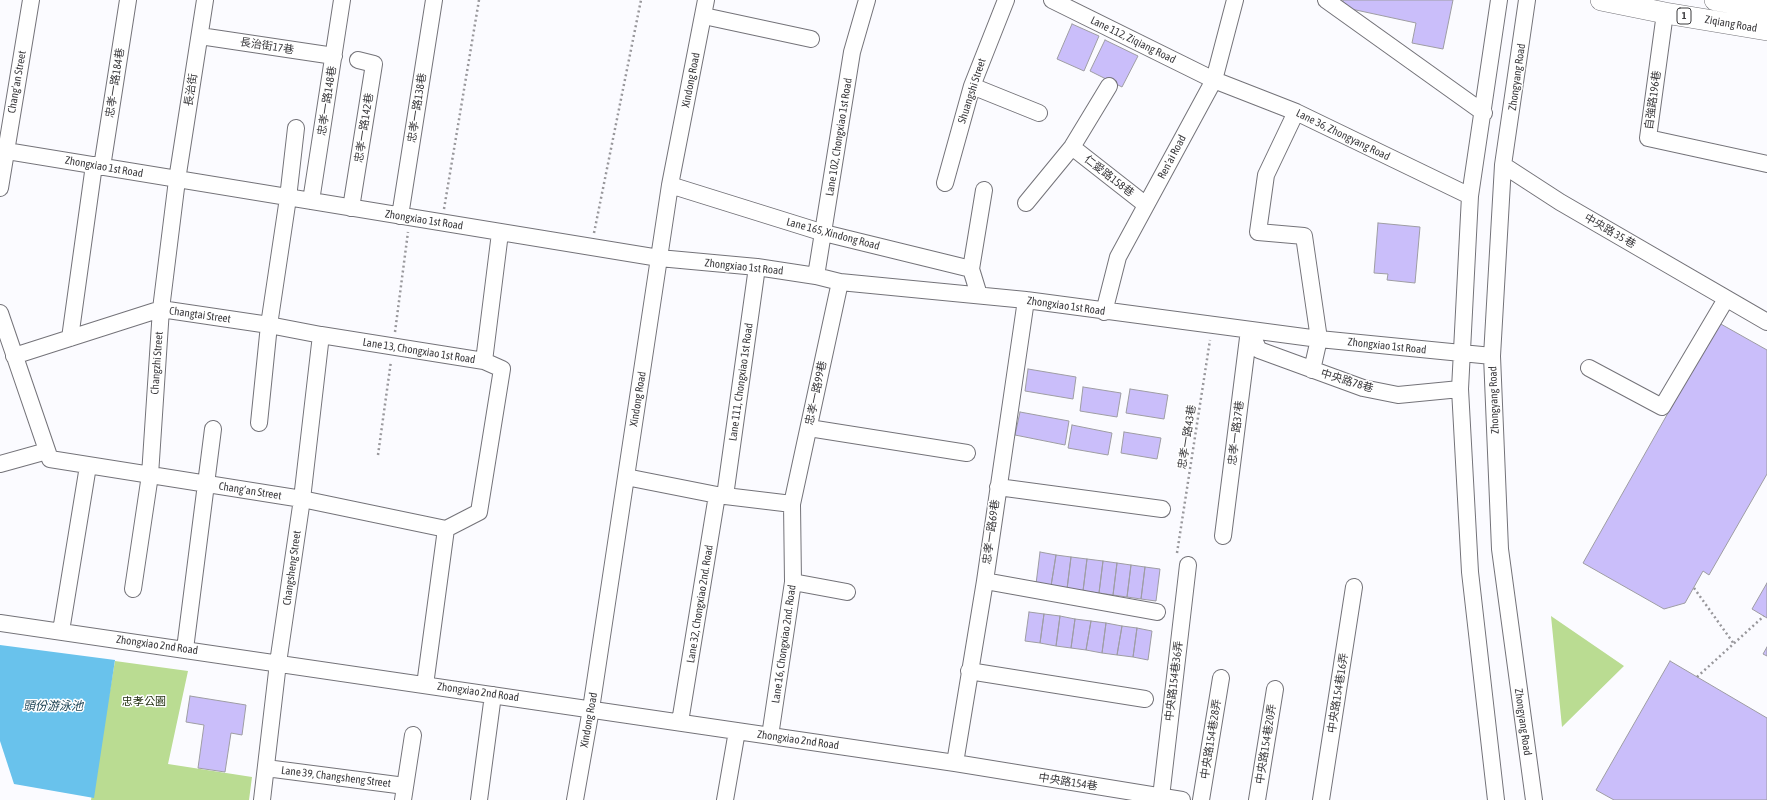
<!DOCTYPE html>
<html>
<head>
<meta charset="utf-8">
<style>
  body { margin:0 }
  canvas { display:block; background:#fbfbff }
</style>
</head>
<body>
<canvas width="1767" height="800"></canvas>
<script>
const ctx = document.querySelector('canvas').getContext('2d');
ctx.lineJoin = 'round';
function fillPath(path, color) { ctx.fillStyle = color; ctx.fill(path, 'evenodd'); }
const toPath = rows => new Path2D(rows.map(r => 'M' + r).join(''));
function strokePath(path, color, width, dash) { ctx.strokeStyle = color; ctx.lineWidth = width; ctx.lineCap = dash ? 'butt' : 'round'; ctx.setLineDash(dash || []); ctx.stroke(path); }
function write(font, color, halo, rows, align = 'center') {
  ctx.font = font + ' "Asap Condensed","Noto Sans TC",sans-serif'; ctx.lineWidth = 3; ctx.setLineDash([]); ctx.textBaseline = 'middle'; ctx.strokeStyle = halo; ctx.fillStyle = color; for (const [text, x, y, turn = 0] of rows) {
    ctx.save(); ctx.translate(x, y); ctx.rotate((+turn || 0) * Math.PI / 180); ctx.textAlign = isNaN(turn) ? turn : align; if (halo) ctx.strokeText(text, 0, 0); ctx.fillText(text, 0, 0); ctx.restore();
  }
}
const green = toPath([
  [1551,616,1624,666,1562,727],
  [115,661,188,671,168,764,252,777,249,800,91,800]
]);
const water = toPath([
  [0,645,115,660,94,798,14,784,0,741]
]);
const building = toPath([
  [1343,0,1453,0,1443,49,1412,43,1416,23,1342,7,1343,0],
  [1072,24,1099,36,1084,71,1057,59,1072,24],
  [1105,40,1138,56,1122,87,1090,71,1105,40],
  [1378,223,1420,227,1415,283,1387,280,1388,274,1374,273,1378,223],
  [1719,323,1767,350,1767,474,1709,575,1703,571,1685,603,1664,609,1583,563,1719,323],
  [1028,369,1076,377,1073,399,1025,391,1028,369],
  [1083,387,1121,393,1117,417,1080,411,1083,387],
  [1130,389,1168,395,1164,419,1126,413,1130,389],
  [1020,412,1069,421,1065,445,1015,435,1020,412],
  [1072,425,1112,433,1108,455,1068,448,1072,425],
  [1124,432,1161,438,1157,459,1121,453,1124,432],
  [1040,552,1056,555,1051,586,1036,584,1040,552],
  [1056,555,1071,557,1067,589,1051,586,1056,555],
  [1071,557,1087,559,1083,591,1067,589,1071,557],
  [1087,559,1103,561,1099,593,1083,591,1087,559],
  [1103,561,1117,563,1113,595,1099,593,1103,561],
  [1117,563,1131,565,1127,597,1113,595,1117,563],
  [1131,565,1145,567,1141,599,1127,597,1131,565],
  [1145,567,1160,569,1156,601,1141,599,1145,567],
  [1767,583,1767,618,1752,609,1767,583],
  [1029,612,1044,614,1040,643,1025,641,1029,612],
  [1044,614,1060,616,1056,646,1040,643,1044,614],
  [1060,616,1075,619,1071,648,1056,646,1060,616],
  [1075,619,1091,621,1086,650,1071,648,1075,619],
  [1091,621,1106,623,1102,653,1086,650,1091,621],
  [1106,623,1122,626,1117,655,1102,653,1106,623],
  [1122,626,1137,628,1133,657,1117,655,1122,626],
  [1137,628,1152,631,1148,660,1133,657,1137,628],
  [1767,647,1767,656,1763,654,1767,647],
  [1670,661,1767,718,1767,800,1614,800,1596,790,1670,661],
  [190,696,246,705,242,735,231,733,225,772,198,768,204,725,186,722,190,696]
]);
const path = toPath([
  [444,209,479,0],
  [594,233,641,0],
  [395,332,408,232],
  [378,455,391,361],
  [1177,553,1210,340],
  [1694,588,1734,644],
  [1697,677,1764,616]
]);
const minor = toPath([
  [1052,0,1214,80,1296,112,1470,196],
  [1326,0,1484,113],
  [1527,0,1503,165,1492,356,1500,549,1534,800],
  [1665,13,1648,138,1767,164],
  [704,16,811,39],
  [200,36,334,56],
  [972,86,1039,113],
  [1296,112,1266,175,1258,232,1304,236,1319,339,1312,370],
  [1072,147,1146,205],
  [0,150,659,258,757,267,816,276,840,282,1026,300,1319,339,1492,356],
  [1503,165,1560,202,1767,322],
  [102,167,128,0],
  [945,183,972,86,1006,0],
  [670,185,824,233,971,269,979,295],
  [0,188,31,0],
  [311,201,342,0],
  [1026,203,1072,147,1109,86],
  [351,208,374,64,358,60],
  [400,216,434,0],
  [971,269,984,190],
  [816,276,852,52,867,0],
  [1104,312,1118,257,1214,80,1235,0],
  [0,313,50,459,302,499,446,529,425,685],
  [1249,330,1259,350,1363,388,1398,395,1460,389],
  [70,338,94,165],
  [14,356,161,309,269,325,321,335,484,361,500,233],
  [1589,368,1662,407,1726,299],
  [259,423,269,325,288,198,296,128],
  [809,428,967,453],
  [0,464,47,451],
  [626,477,717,495],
  [998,487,1162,509],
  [725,496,757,267],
  [446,529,479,512,502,369,484,361],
  [1223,536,1249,330],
  [985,581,1157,612],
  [793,582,847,592],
  [133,589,150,475,161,309,177,180,205,0],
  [0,623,955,763,1182,800],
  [61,631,88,466],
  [185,649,213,429],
  [969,671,1145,699],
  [680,722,717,495,792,504],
  [770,736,793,582,792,504,840,282],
  [955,763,985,581,1026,300],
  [266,768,405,786],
  [1161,797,1188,565],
  [262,800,278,663,302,499,321,335],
  [403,800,413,735],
  [479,800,493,695],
  [575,800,591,709,670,185,706,0],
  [725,800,737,731],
  [1201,800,1221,678],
  [1257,800,1275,689],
  [1321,800,1354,587],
  [1496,800,1470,572,1460,389,1470,196,1499,0]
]);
const major = toPath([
  [1601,0,1665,13,1767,30],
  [1715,0,1767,9]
]);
const shields = [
  [1684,16,14]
];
const shieldNames = [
  ["1",1684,16]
];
const streetNames = [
  ["Ziqiang Road",1731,24,10],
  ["Lane 112, Ziqiang Road",1133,40,26],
  ["長治街17巷",267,46,9],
  ["Zhongyang Road",1517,77,-82],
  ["Xindong Road",691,80,-79],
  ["Chang’an Street",17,82,-80],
  ["忠孝一路184巷",115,83,-81],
  ["長治街",191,90,-81],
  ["Shuangshi Street",972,91,-72],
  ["自強路196巷",1653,100,-82],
  ["忠孝一路148巷",327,101,-81],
  ["忠孝一路138巷",417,108,-81],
  ["忠孝一路142巷",364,128,-81],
  ["Lane 36, Zhongyang Road",1343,135,26],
  ["Lane 102, Chongxiao 1st Road",839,137,-81],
  ["Ren’ai Road",1172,157,-62],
  ["Zhongxiao 1st Road",104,167,10],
  ["仁愛路158巷",1109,176,38],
  ["Zhongxiao 1st Road",424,220,9],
  ["中央路 35 巷",1610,231,30],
  ["Lane 165, Xindong Road",833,234,15],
  ["Zhongxiao 1st Road",744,267,6],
  ["Zhongxiao 1st Road",1066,306,8],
  ["Changtai Street",200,315,8],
  ["Zhongxiao 1st Road",1387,346,6],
  ["Lane 13, Chongxiao 1st Road",419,351,9],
  ["Changzhi Street",157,363,-86],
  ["中央路78巷",1347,381,17],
  ["Lane 111, Chongxiao 1st Road",741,382,-82],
  ["忠孝一路99巷",816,393,-78],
  ["Xindong Road",638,399,-81],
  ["Zhongyang Road",1494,400,-92],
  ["忠孝一路37巷",1236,433,-83],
  ["忠孝一路43巷",1187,437,-81],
  ["Chang’an Street",250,491,9],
  ["忠孝一路69巷",991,532,-82],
  ["Changsheng Street",292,568,-82],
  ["Lane 32, Chongxiao 2nd. Road",700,604,-81],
  ["Lane 16, Chongxiao 2nd. Road",784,644,-82],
  ["Zhongxiao 2nd Road",157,645,8],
  ["中央路154巷36弄",1174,681,-83],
  ["Zhongxiao 2nd Road",478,692,8],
  ["中央路154巷16弄",1338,693,-81],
  ["Xindong Road",589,720,-80],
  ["Zhongyang Road",1523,722,82],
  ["中央路154巷28弄",1211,739,-81],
  ["Zhongxiao 2nd Road",798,740,8],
  ["中央路154巷20弄",1266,744,-81],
  ["Lane 39, Changsheng Street",336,777,7],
  ["中央路154巷",1068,782,9]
];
const parkNames = [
  ["忠孝公園",144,702]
];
const waterNames = [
  ["頭份游泳池",53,706]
];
fillPath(green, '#badc92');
fillPath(water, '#69c2ec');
fillPath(building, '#cabefa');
strokePath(building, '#9e9da3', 1);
strokePath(minor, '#747379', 18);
strokePath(major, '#747379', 22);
strokePath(path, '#98979b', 2.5, [2, 3]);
strokePath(minor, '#fff', 16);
strokePath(major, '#fff', 21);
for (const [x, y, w] of shields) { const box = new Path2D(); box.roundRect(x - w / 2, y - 8, w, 16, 3); ctx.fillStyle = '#fff'; ctx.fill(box); strokePath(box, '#3b3a3d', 1); }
write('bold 10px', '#3b3a3d', null, shieldNames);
write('11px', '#3b3a3d', '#fff', streetNames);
write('11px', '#222f10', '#fff', parkNames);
write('italic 12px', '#194052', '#fff', waterNames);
</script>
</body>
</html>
